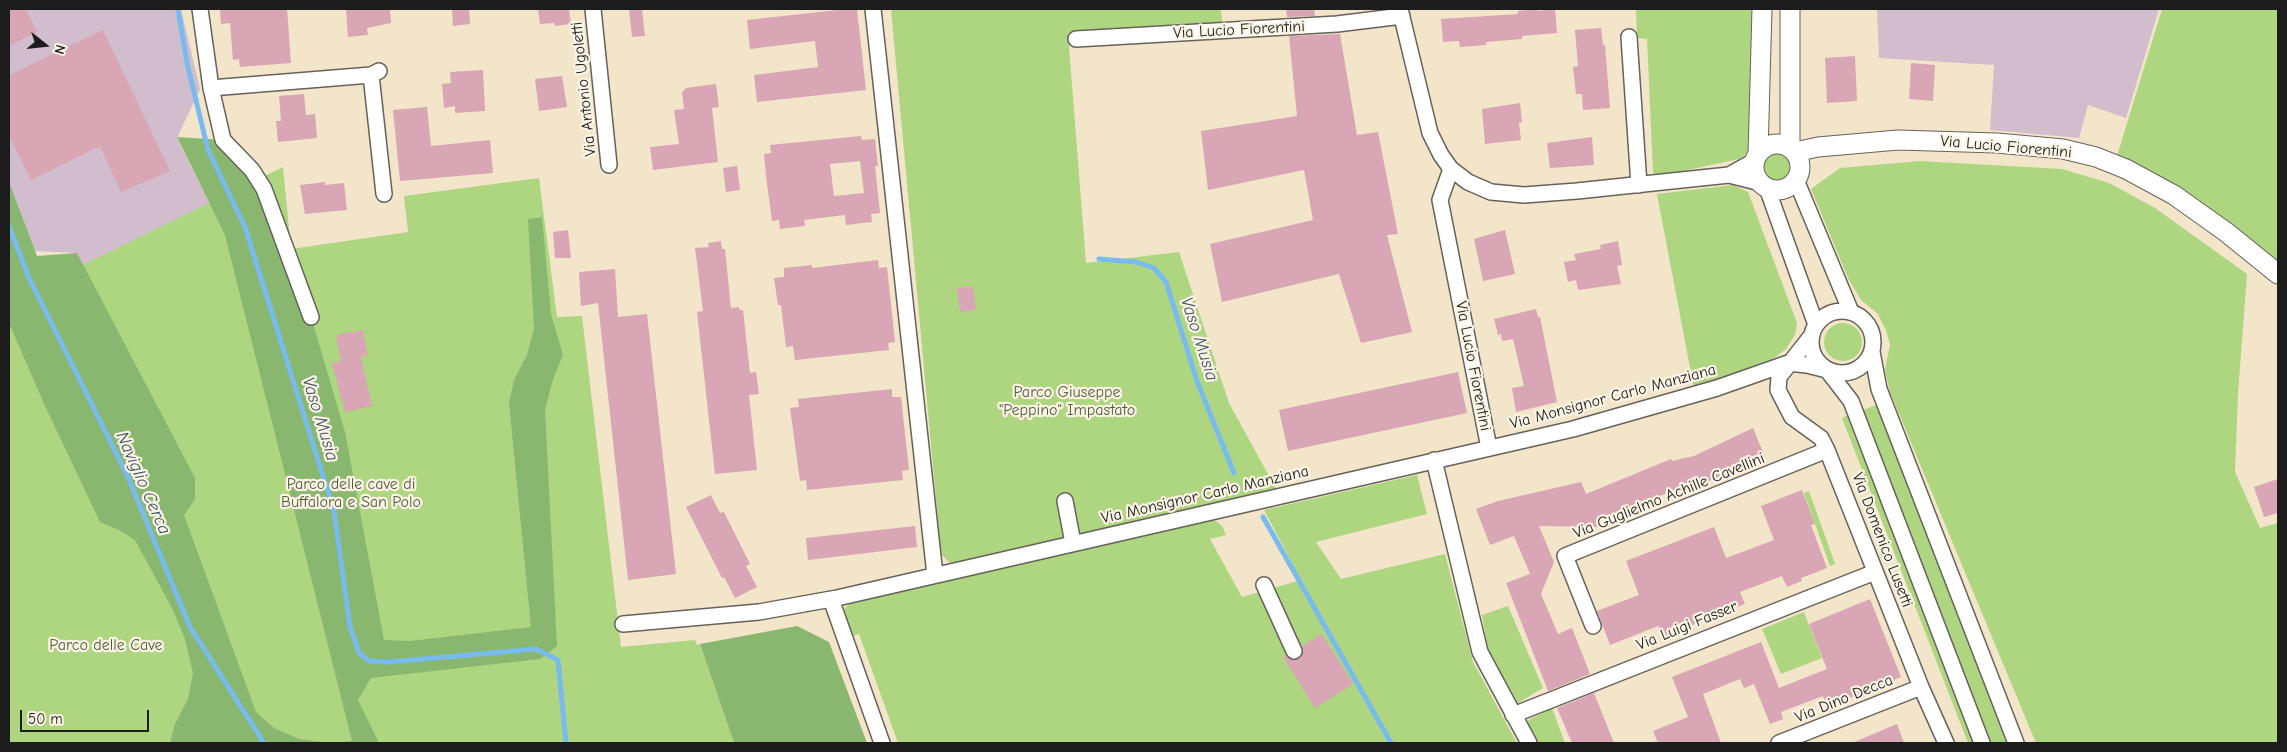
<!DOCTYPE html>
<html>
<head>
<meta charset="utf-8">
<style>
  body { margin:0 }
  #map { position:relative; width:2287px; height:752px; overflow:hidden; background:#f3e5c9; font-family:"Comic Neue",sans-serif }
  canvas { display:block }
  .frame { position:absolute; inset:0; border:10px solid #1c1c1c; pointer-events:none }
  .north { position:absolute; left:20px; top:20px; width:50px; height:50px; -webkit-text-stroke:4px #fcf5e5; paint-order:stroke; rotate:106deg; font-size:14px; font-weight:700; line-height:20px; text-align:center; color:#1c1c1c }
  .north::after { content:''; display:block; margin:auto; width:18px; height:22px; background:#1c1c1c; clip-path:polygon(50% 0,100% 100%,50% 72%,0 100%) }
  .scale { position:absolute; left:20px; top:710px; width:129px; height:22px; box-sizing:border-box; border:2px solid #1c1c1c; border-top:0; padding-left:6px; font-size:15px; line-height:18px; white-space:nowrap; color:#1c1c1c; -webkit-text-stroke:4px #fcf5e5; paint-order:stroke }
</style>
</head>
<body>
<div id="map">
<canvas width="2287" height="752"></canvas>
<div class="frame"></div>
<div class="north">N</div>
<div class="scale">50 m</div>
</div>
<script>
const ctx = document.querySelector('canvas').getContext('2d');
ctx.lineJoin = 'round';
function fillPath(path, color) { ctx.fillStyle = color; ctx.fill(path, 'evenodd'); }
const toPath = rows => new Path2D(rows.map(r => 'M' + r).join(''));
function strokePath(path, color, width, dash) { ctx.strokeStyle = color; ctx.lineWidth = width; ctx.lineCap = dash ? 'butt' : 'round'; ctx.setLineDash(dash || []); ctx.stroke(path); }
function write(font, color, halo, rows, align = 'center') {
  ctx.font = font + ' "Comic Neue",sans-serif'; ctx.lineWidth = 4.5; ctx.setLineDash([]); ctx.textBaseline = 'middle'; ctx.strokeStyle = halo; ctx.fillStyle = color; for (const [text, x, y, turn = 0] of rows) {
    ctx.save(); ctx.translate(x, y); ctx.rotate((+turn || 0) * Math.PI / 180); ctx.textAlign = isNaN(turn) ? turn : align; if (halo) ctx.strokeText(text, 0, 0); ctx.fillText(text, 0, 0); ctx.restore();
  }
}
const industrial = toPath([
  [9,9,181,9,200,89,177,138,225,235,329,743,77,253,34,251,9,187],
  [1877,9,2159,9,2126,118,2088,105,2079,138,1990,130,1994,65,1879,58]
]);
const green = toPath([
  [891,9,1221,9,1222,22,1068,34,1086,263,1179,252,1229,403,1280,496,957,570,941,554],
  [1636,9,1752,9,1752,141,1746,154,1739,159,1655,177,1655,173,1653,173,1647,39,1637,38],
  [2162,9,2278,9,2278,262,2230,223,2177,187,2117,156],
  '1764 167a13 13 0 1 1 26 0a13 13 0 1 1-26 0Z',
  [1920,161,2062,169,2109,183,2155,208,2247,274,2238,394,2235,472,2260,528,2278,523,2278,743,2036,743,1890,392,1885,370,1890,345,1886,330,1877,313,1861,300,1848,278,1811,189,1840,168],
  [283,167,291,249,408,232,404,196,539,178,557,317,582,316,621,647,695,640,697,645,700,644,734,743,9,743,9,192,46,283],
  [1733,185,1748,192,1797,323,1795,335,1786,349,1774,358,1694,389,1657,194],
  '1824 342a19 19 0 1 1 38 0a19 19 0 1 1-38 0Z',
  [1876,405,2009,743,1989,743,1861,411],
  [1850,414,1977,743,1968,743,1842,418],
  [1417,475,1427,514,1316,542,1341,579,1445,554,1473,662,1517,743,898,743,859,634,853,636,845,618,844,609,850,603,1021,560,1211,517,1222,526,1226,535,1210,539,1242,597,1301,580,1264,510],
  [1809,491,1835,564,1830,566,1804,493],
  [1508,606,1543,688,1518,703,1488,650,1482,615],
  [1804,612,1822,658,1781,674,1762,629],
  [1552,708,1565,743,1536,743,1525,722]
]);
const forest = toPath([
  [177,137,223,140,252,170,311,317,345,432,384,640,410,641,531,627,509,403,514,380,527,355,534,329,528,219,542,217,551,314,563,355,553,379,545,410,557,646,540,659,371,678,358,700,379,743,170,743,175,724,188,699,193,673,185,639,173,610,135,540,119,530,100,522,45,406,9,323,9,182,37,256,77,253,195,478,195,499,184,515,256,712,274,728,299,739,329,743,352,741,225,235],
  [797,626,829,642,867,743,734,743,700,644]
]);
const stream = toPath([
  [178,9,187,63,208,150,245,227,334,511,350,627,359,653,369,661,389,662,536,649,558,660,566,743],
  [9,226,29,278,128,477,190,627,264,743],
  [1099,259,1136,262,1154,268,1166,282,1197,381,1234,473],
  [1263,517,1391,743]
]);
const building = toPath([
  [9,9,26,9,37,32,9,46],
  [220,9,287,9,291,63,240,67,239,59,233,60,230,23,221,24],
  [346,9,390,9,391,23,367,28,368,35,348,37],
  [452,9,469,9,470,24,453,26],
  [538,9,569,9,571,24,555,26,554,23,540,24],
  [629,9,642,9,645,36,632,37],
  [846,9,857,9,866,90,757,102,754,75,818,67,815,41,750,49,747,20],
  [1286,9,1314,9,1315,16,1287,17],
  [1537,9,1537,11,1555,9,1557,33,1522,36,1522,39,1486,42,1486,45,1460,47,1459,41,1443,42,1441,19,1518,14,1518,11],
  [1601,28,1603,45,1605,45,1610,108,1583,110,1582,94,1576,94,1573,67,1578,66,1575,30],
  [103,30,170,171,121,192,100,146,31,180,9,136,9,75],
  [1340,34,1357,135,1378,132,1398,234,1387,235,1412,332,1361,343,1339,274,1222,302,1210,244,1313,220,1304,170,1208,190,1201,131,1297,116,1289,36],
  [1855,56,1857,101,1827,103,1825,58],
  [1911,63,1935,65,1933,101,1909,99],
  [483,70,485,111,455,113,455,106,444,108,442,84,451,83,450,72],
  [562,76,567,107,539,111,535,79],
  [716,84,719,107,712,108,718,162,653,170,650,147,679,144,674,110,684,109,682,92,686,88],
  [304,94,306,115,315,114,317,138,278,142,276,121,281,121,279,96],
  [1520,103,1522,122,1519,123,1521,140,1485,144,1482,109],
  [427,107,431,146,490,140,493,173,400,181,393,110],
  [861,136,862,140,875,139,878,166,875,166,880,213,871,214,872,222,846,225,845,215,804,220,805,226,780,229,779,220,772,221,766,176,764,154,771,153,770,145],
  [860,161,864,193,834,196,830,164],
  [1592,137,1594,165,1550,168,1547,143],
  [737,166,740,190,726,192,723,168],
  [325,182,325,185,344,183,347,210,305,214,300,185],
  [568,230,571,258,555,258,553,232],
  [1505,230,1515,274,1483,281,1474,239],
  [721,241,722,249,725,249,731,308,739,307,740,310,743,310,750,373,756,372,759,394,749,395,757,470,715,474,697,312,703,311,695,248,709,247,708,243],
  [1618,241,1622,265,1617,266,1621,284,1578,290,1576,280,1568,282,1564,262,1576,260,1574,254,1601,249,1600,245],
  [878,260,879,268,887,267,895,342,888,343,889,350,795,360,793,346,786,347,781,305,778,305,774,278,784,277,784,268,812,265,812,268],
  [615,269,618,317,647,314,676,574,628,580,598,303,581,306,579,272],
  [973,286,976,310,960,312,957,288],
  [1536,309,1538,317,1540,317,1557,402,1516,412,1512,388,1524,386,1513,339,1502,341,1501,334,1498,335,1494,319],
  [363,330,368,355,361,357,372,406,345,412,332,363,341,361,336,335],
  [1458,372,1467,413,1288,451,1279,410],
  [892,389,892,397,901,397,909,470,902,471,903,480,807,490,806,480,800,481,790,408,799,407,798,399],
  [1753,428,1765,457,1712,480,1682,487,1597,522,1599,527,1539,526,1554,562,1541,594,1558,634,1572,628,1590,674,1548,691,1506,583,1530,574,1514,536,1490,545,1476,509,1498,501,1581,482,1586,494,1671,459,1672,461,1694,456],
  [2278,479,2278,513,2264,517,2254,487],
  [1802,490,1815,524,1811,525,1827,568,1801,578,1802,581,1787,587,1782,576,1740,592,1745,604,1665,636,1663,631,1661,632,1658,626,1610,645,1597,611,1639,595,1626,561,1714,527,1726,558,1774,540,1761,506],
  [711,495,720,513,724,512,750,564,746,566,757,587,735,598,724,577,722,578,686,507],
  [915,526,917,547,808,560,806,538],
  [1870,599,1901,677,1827,707,1823,696,1781,712,1783,719,1770,724,1754,684,1744,688,1740,679,1703,694,1721,743,1658,743,1653,731,1688,717,1672,677,1761,642,1779,688,1827,669,1809,624],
  [1322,634,1353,684,1315,708,1283,657,1286,656,1293,660,1298,659,1303,652,1302,646],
  [1594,693,1614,743,1572,743,1557,708],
  [1897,724,1904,743,1852,743]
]);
const minor = toPath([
  [200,9,211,88,223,140,252,170,264,189,311,317],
  [593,9,609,165],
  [873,9,935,575],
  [1400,9,1430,133,1441,155,1451,169,1468,182,1491,192,1524,195,1577,191,1729,175,1761,183],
  [1629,37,1639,185],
  [1076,39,1337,24,1402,16],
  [371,75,384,194],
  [211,88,371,75,379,71],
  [1451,169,1440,200,1489,448],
  [1729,175,1754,161],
  [1796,180,1851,312],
  [1767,188,1816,325],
  '1811 342a31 31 0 1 1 62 0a31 31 0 1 1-62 0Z',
  [1812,335,1779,377,1778,390,1792,417,1821,438,1827,450,1921,687,1946,743],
  [1872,352,1879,389,2016,743],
  [1434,460,1480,652,1529,743],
  [1065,501,1073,543],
  [1264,585,1294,651],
  [831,599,882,743],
  [623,624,759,612,837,598,1573,429,1717,388,1788,363,1807,365,1827,370,1851,401,1982,743],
  [1593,626,1565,556,1827,450],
  [1513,715,1875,572],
  [1779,743,1921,687]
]);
const tertiary = toPath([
  [1790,9,1790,147],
  '1754 167a23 23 0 1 1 46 0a23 23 0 1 1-46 0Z',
  [1795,152,1818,147,1898,140,1997,143,2063,149,2096,157,2126,169,2174,195,2226,232,2278,274],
  [1758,154,1762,9]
]);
const streetNames = [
  ["Via Lucio Fiorentini",1239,30,-3],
  ["Via Antonio Ugoletti",584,89,-96],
  ["Via Lucio Fiorentini",2006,147,5],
  ["Via Lucio Fiorentini",1473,366,79],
  ["Via Monsignor Carlo Manziana",1613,397,-15],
  ["Via Monsignor Carlo Manziana",1205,495,-13],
  ["Via Guglielmo Achille Cavellini",1669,496,-22],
  ["Via Domenico Lusetti",1882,540,69],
  ["Via Luigi Fasser",1687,626,-22],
  ["Via Dino Decca",1844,699,-22]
];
const parkNames = [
  ["Parco Giuseppe",1067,392],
  ["\"Peppino\" Impastato",1067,410],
  ["Parco delle cave di",351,484],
  ["Buffalora e San Polo",351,502],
  ["Parco delle Cave",106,645]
];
const waterNames = [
  ["Vaso Musia",1199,339,72],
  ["Vaso Musia",320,419,73],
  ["Naviglio Cerca",143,483,66]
];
fillPath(industrial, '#d1bdcc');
fillPath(green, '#aed681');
fillPath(forest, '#8ab76f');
strokePath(stream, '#79bbee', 5);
fillPath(building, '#d8a6b4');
strokePath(minor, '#676259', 18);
strokePath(tertiary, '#676259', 21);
strokePath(minor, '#fff', 15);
strokePath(tertiary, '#fff', 19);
write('16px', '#1c1c1c', '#fcf5e5', streetNames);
write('16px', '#4f5d3f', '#fcf5e5', parkNames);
write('italic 18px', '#3d5466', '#fcf5e5', waterNames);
</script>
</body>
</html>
